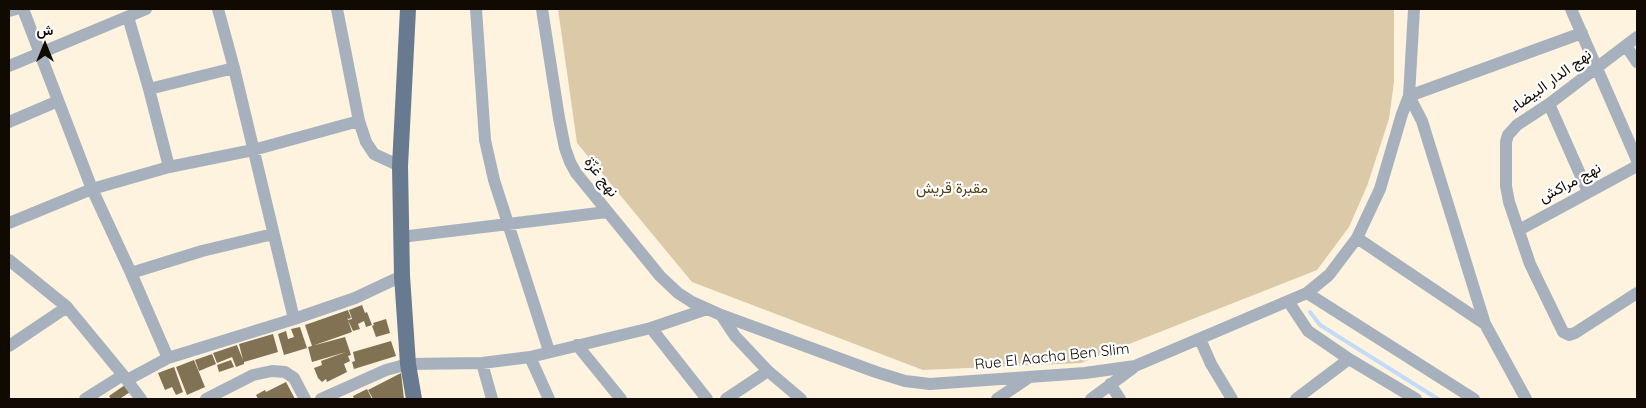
<!DOCTYPE html>
<html>
<head>
<meta charset="utf-8">
<style>
  body { margin:0 }
  #map { position:relative; width:1646px; height:408px; overflow:hidden; background:#fef3df; font-family:Quicksand,Vazirmatn,sans-serif }
  canvas { display:block }
  .frame { position:absolute; inset:0; border:10px solid #110a02; pointer-events:none }
  .north { position:absolute; left:20px; top:20px; width:50px; height:50px; -webkit-text-stroke:4px #fff; paint-order:stroke; rotate:0deg; font-size:14px; font-weight:700; line-height:20px; text-align:center; color:#110a02 }
  .north::after { content:''; display:block; margin:auto; width:18px; height:22px; background:#110a02; clip-path:polygon(50% 0,100% 100%,50% 72%,0 100%) }
</style>
</head>
<body>
<div id="map">
<canvas width="1646" height="408"></canvas>
<div class="frame"></div>
<div class="north">ش</div>
</div>
<script>
const ctx = document.querySelector('canvas').getContext('2d');
ctx.lineJoin = 'round';
function fillPath(path, color) { ctx.fillStyle = color; ctx.fill(path, 'evenodd'); }
const toPath = rows => new Path2D(rows.map(r => 'M' + r).join(''));
function strokePath(path, color, width, dash) { ctx.strokeStyle = color; ctx.lineWidth = width; ctx.lineCap = dash ? 'butt' : 'round'; ctx.setLineDash(dash || []); ctx.stroke(path); }
function write(font, color, halo, rows, align = 'center') {
  ctx.font = font + ' Quicksand,Vazirmatn,sans-serif'; ctx.lineWidth = 4.5; ctx.setLineDash([]); ctx.textBaseline = 'middle'; ctx.strokeStyle = halo; ctx.fillStyle = color; for (const [text, x, y, turn = 0] of rows) {
    ctx.save(); ctx.translate(x, y); ctx.rotate((+turn || 0) * Math.PI / 180); ctx.textAlign = isNaN(turn) ? turn : align; if (halo) ctx.strokeText(text, 0, 0); ctx.fillText(text, 0, 0); ctx.restore();
  }
}
const green = toPath([
  [558,9,1394,9,1394,82,1389,119,1367,186,1349,227,1317,270,1081,363,923,370,692,282,577,143]
]);
const stream = toPath([
  [1310,312,1320,325,1438,399]
]);
const building = toPath([
  [362,305,365,313,367,312,372,325,366,327,364,321,358,324,360,329,353,331,348,320,352,319,349,310],
  [348,310,351,318,348,319,347,317,352,332,312,346,305,325],
  [386,319,390,333,376,337,372,326,374,325,373,323],
  [300,327,307,348,284,355,278,334,286,331,288,339,294,337,291,329],
  [273,334,278,352,244,362,244,364,236,367,232,357,217,363,213,353,237,345,243,360,239,344],
  [345,337,351,355,348,356,350,361,344,364,347,372,327,382,326,379,322,382,318,378,314,368,322,365,321,361,346,352,312,362,308,347],
  [391,341,396,356,354,369,352,362,355,361,353,352],
  [212,354,216,364,199,371,195,360],
  [194,360,205,387,187,395,176,367],
  [231,360,234,367,219,372,217,365],
  [174,367,183,392,176,395,172,387,165,390,158,373],
  [401,373,404,399,373,399,368,390],
  [286,382,295,399,258,399,256,395,265,390,266,392],
  [125,385,130,392,121,398,121,399,111,399,109,396],
  [367,389,372,399,354,399,353,396]
]);
const minor = toPath([
  [23,9,92,189,131,273,168,358],
  [218,9,234,68,294,319],
  [337,9,359,121,366,142,374,154,400,166],
  [476,9,485,140,494,180,549,351],
  [542,9,559,118,565,148,570,162,576,173,660,276,678,293,692,302,721,315,876,372,905,381,930,384,1085,373,1135,366,1307,293,1329,275,1357,238,1380,189,1402,114,1409,96,1414,9],
  [1571,9,1637,160],
  [9,11,16,9],
  [128,17,149,89,169,167],
  [1637,37,1549,104,1517,125,1508,135,1506,142,1506,186,1509,202,1530,264,1563,332,1569,335,1575,333,1637,293],
  [1626,46,1637,62],
  [9,66,146,9],
  [149,89,234,68],
  [1409,96,1422,121,1485,324,1526,399],
  [1409,96,1582,33],
  [1549,104,1588,192],
  [9,122,58,101],
  [9,223,92,189,169,167,253,150,359,121],
  [1519,230,1637,166],
  [401,237,607,212],
  [1357,238,1485,324],
  [9,260,67,307,123,375,141,399],
  [131,273,202,251,273,234],
  [1307,293,1474,399],
  [1288,301,1308,331,1349,359,1416,399],
  [721,315,735,336,768,371,801,399],
  [651,328,707,399],
  [1200,339,1211,364,1232,399],
  [577,345,621,399],
  [9,346,67,307],
  [530,357,549,399],
  [482,363,492,399],
  [127,380,168,358,294,319,355,298,402,276],
  [1110,384,1120,399],
  [85,399,123,375],
  [206,399,253,375,272,371,285,372,294,378,305,399],
  [321,399,386,370,408,364,482,363,530,357,651,328,707,309],
  [726,399,768,371],
  [997,399,1028,378],
  [1091,399,1133,368],
  [1296,399,1349,359]
]);
const major = toPath([
  [408,9,400,166,402,276,408,364,414,399]
]);
const streetNames = [
  ["نهج الدار البيضاء",1551,81,-36],
  ["نهج غزّة",601,177,53],
  ["نهج مراكش",1570,183,-28],
  ["Rue El Aacha Ben Slim",1052,357,-6]
];
const parkNames = [
  ["مقبرة قريش",952,188]
];
fillPath(green, '#dcc9a7');
strokePath(stream, '#c2dbf9', 4);
fillPath(building, '#827254');
strokePath(minor, '#a7b1be', 12);
strokePath(major, '#677a90', 16);
write('15px', '#110a02', '#fff', streetNames);
write('15px', '#584216', '#fff', parkNames);
</script>
</body>
</html>
